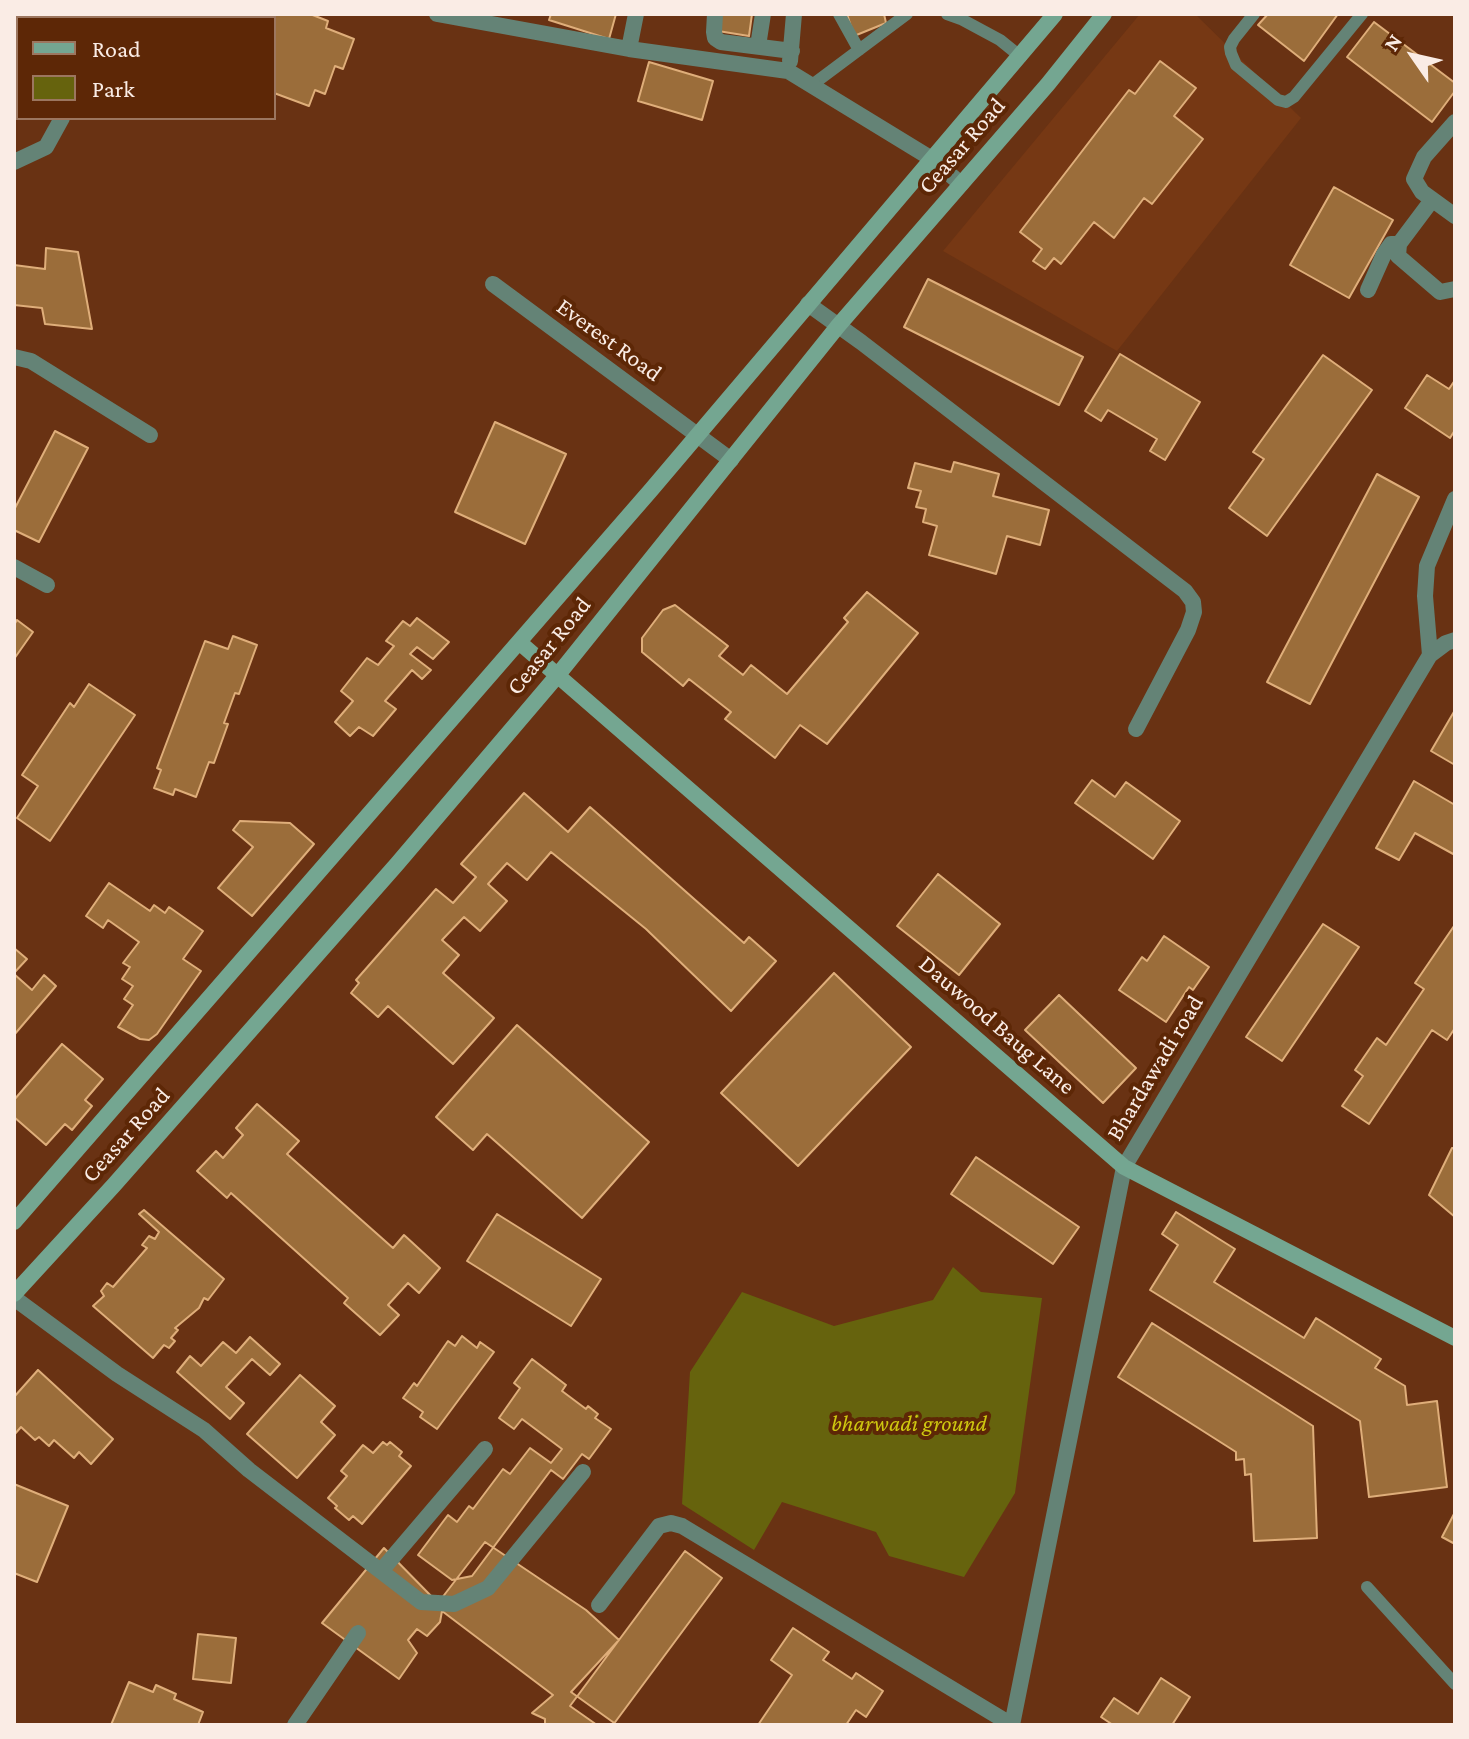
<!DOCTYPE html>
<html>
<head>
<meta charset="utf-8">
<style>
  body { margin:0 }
  #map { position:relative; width:1469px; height:1739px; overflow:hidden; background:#693213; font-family:"Crimson Pro",serif }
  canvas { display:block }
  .frame { position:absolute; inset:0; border:16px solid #faece5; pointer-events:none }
  .legend { position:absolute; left:16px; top:16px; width:260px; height:104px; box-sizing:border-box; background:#5d2706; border:2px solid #9c765f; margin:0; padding:10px 14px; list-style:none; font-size:24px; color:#faece5 }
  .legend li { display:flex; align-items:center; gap:16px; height:40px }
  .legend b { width:40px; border:2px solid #9c765f }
  .north { position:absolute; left:1373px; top:16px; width:80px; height:80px; -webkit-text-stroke:6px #5d2706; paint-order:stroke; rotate:304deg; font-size:22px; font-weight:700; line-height:32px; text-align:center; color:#faece5 }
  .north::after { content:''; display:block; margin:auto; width:28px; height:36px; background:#faece5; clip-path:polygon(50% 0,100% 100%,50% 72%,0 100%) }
</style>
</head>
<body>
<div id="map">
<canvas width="1469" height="1739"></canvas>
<div class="frame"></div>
<ul class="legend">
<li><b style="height:10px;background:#74a691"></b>Road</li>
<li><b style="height:22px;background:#66630d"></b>Park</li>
</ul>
<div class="north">N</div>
</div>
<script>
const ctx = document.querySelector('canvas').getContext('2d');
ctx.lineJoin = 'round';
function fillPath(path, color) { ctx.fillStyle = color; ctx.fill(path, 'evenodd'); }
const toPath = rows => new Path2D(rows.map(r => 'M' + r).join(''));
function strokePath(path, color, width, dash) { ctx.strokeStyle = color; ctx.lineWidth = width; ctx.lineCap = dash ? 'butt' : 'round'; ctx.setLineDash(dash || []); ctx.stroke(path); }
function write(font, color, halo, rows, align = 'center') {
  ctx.font = font + ' "Crimson Pro",serif'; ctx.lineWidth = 8; ctx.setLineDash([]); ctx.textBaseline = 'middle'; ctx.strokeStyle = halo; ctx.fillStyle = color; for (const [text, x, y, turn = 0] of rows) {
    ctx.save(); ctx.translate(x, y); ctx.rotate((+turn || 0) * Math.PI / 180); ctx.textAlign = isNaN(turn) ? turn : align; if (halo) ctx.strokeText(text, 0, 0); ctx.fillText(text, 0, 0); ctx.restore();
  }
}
const built = toPath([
  [1140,14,1195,14,1301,118,1117,351,943,251]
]);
const green = toPath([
  [953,1267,981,1292,1042,1298,1015,1493,964,1577,889,1556,876,1532,782,1502,754,1550,682,1504,690,1372,742,1292,834,1326,933,1300]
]);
const building = toPath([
  [256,14,310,14,328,21,326,28,354,39,343,69,335,66,325,94,315,90,309,106,274,93,274,18,255,18,256,14],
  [551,14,616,14,609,39,549,20,551,14],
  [721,14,752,14,749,36,718,31,721,14],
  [847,14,884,14,886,23,854,36,847,14],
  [1268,14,1338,14,1304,61,1258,25,1268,14],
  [1374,22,1455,83,1455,91,1432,122,1347,57,1374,22],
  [1160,61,1196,88,1174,116,1203,139,1152,204,1144,198,1114,238,1094,222,1061,264,1054,258,1045,269,1033,261,1042,249,1020,232,1129,90,1135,94,1160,61],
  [649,62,713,81,702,120,638,101,649,62],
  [1334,187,1393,220,1349,298,1290,265,1334,187],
  [46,248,78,252,92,329,45,324,42,308,14,305,14,265,45,269,46,248],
  [928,279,1083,357,1059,405,904,327,928,279],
  [1120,354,1200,402,1165,460,1150,451,1157,439,1108,410,1101,421,1085,411,1120,354],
  [1323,355,1372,390,1267,536,1229,508,1264,459,1253,452,1323,355],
  [1427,375,1449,389,1455,380,1455,430,1450,438,1405,408,1427,375],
  [495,422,566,454,525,544,455,512,495,422],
  [55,431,88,448,39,542,14,530,14,510,55,431],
  [954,462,999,474,993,496,1049,510,1040,545,1007,536,996,574,929,555,937,526,923,522,926,509,916,507,921,491,908,488,915,463,951,472,954,462],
  [1377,474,1419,497,1310,704,1267,682,1377,474],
  [867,592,918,633,827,744,800,725,775,758,725,719,731,712,689,679,683,686,642,652,642,638,663,610,675,605,728,646,719,656,743,675,751,665,787,694,848,622,844,618,867,592],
  [417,618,449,642,433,659,417,647,410,654,431,670,422,679,412,670,385,701,396,709,373,736,359,727,350,736,335,722,353,701,341,691,367,658,378,665,394,646,386,641,403,621,410,626,417,618],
  [17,620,33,632,14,659,14,625,17,620],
  [233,636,257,645,239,694,235,693,224,723,228,724,214,763,209,762,196,797,175,789,173,795,154,788,161,770,157,768,205,641,228,649,233,636],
  [89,684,135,715,50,841,17,818,38,786,22,775,70,703,74,707,89,684],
  [1455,710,1455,765,1431,751,1455,710],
  [1092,780,1115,797,1126,782,1180,821,1153,859,1075,803,1092,780],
  [1414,781,1455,805,1455,855,1415,833,1399,860,1376,848,1414,781],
  [524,793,568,832,590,807,744,943,749,937,776,961,731,1011,646,929,551,852,527,880,507,863,488,884,507,901,480,931,464,917,442,940,459,955,443,973,494,1018,453,1064,388,1006,378,1017,351,993,359,983,356,980,436,889,453,903,476,877,461,864,524,793],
  [240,821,290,823,314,844,252,916,218,888,253,847,233,830,240,821],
  [938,874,1000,924,959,975,897,926,938,874],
  [109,883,150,911,154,905,165,913,169,907,203,931,183,959,201,971,157,1034,149,1040,140,1039,118,1027,133,1005,124,999,133,986,122,979,130,967,123,963,139,942,108,920,103,928,86,916,109,883],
  [1323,924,1359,947,1282,1061,1246,1037,1323,924],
  [1454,926,1455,1028,1447,1040,1432,1030,1369,1124,1342,1106,1363,1076,1355,1070,1377,1038,1386,1045,1424,989,1415,983,1454,926],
  [1164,936,1209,967,1193,990,1189,987,1166,1022,1119,990,1142,957,1147,961,1164,936],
  [14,948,27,959,14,973,14,948],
  [834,973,911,1047,798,1166,721,1093,834,973],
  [14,974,32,990,44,975,56,986,14,1035,14,974],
  [1059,995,1136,1068,1103,1103,1025,1030,1059,995],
  [517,1025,649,1142,582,1218,487,1134,473,1150,436,1117,517,1025],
  [62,1044,103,1079,85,1100,92,1106,72,1130,65,1124,46,1145,14,1117,14,1100,62,1044],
  [257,1104,299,1141,287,1154,393,1248,404,1235,440,1268,419,1293,408,1283,388,1305,399,1315,380,1335,344,1303,348,1298,231,1193,227,1198,197,1171,216,1151,223,1158,243,1135,236,1128,257,1104],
  [1452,1148,1455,1148,1455,1217,1429,1195,1452,1148],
  [976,1157,1079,1227,1053,1264,951,1194,976,1157],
  [144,1210,224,1279,208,1300,204,1298,199,1308,175,1328,178,1330,171,1338,175,1341,169,1348,164,1345,153,1358,93,1306,104,1296,101,1291,107,1283,113,1287,147,1248,142,1245,149,1236,155,1239,159,1232,139,1214,144,1210],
  [1176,1212,1235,1249,1214,1282,1304,1338,1316,1318,1381,1359,1375,1368,1405,1386,1407,1405,1437,1401,1447,1487,1369,1497,1360,1421,1150,1290,1178,1245,1162,1234,1176,1212],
  [497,1214,601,1279,571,1326,467,1261,497,1214],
  [1152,1323,1313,1426,1317,1538,1254,1541,1251,1474,1245,1475,1244,1459,1236,1460,1236,1452,1118,1377,1152,1323],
  [462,1336,477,1348,480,1342,494,1352,437,1429,420,1417,423,1412,403,1398,414,1383,417,1386,448,1341,455,1346,462,1336],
  [250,1337,280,1364,270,1375,252,1359,226,1387,244,1403,230,1419,177,1372,190,1356,201,1366,223,1342,236,1353,250,1337],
  [532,1359,566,1385,562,1391,586,1409,588,1406,598,1414,595,1418,611,1429,589,1459,582,1454,563,1479,551,1470,472,1576,452,1580,418,1555,448,1515,457,1522,469,1506,473,1509,503,1469,510,1474,530,1448,551,1463,562,1449,522,1419,514,1429,499,1418,520,1388,514,1383,532,1359],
  [38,1370,113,1439,91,1464,79,1452,74,1458,54,1440,49,1446,39,1437,35,1440,21,1427,14,1435,14,1397,38,1370],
  [300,1375,335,1406,321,1422,335,1435,297,1478,247,1434,300,1375],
  [383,1442,387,1445,390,1442,402,1452,399,1456,411,1466,362,1524,353,1516,349,1520,335,1508,337,1506,328,1498,347,1476,341,1471,363,1445,373,1453,383,1442],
  [14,1484,68,1506,37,1582,14,1573,14,1484],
  [1455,1512,1455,1544,1442,1537,1455,1512],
  [485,1542,586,1610,619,1640,571,1692,617,1725,545,1725,545,1719,532,1713,553,1695,442,1611,440,1622,427,1636,417,1629,408,1640,417,1653,399,1679,322,1623,384,1548,438,1603,485,1542],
  [685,1551,722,1578,613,1725,597,1725,570,1706,685,1551],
  [793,1628,829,1652,823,1660,852,1679,856,1673,883,1691,866,1717,856,1710,846,1725,758,1725,792,1675,771,1660,793,1628],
  [198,1634,236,1638,231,1683,193,1679,198,1634],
  [1161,1678,1190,1697,1172,1725,1113,1725,1101,1717,1114,1698,1138,1714,1161,1678],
  [129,1682,153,1692,156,1685,176,1694,174,1699,203,1712,198,1725,111,1725,129,1682]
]);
const lane = toPath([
  [839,14,859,50],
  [947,14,961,19,1000,40,1021,57],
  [1254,14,1234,39,1230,47,1231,53,1236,65,1278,100,1286,102,1294,97,1362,14],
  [812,85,907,14],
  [1367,1587,1455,1684]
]);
const street = toPath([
  [437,14,629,49,788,71,932,159,961,184],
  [715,14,714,32,715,38,721,42,792,51],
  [107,18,109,14],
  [758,46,763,14],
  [629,49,636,14],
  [790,61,794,14],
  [1455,122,1424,157,1414,179,1422,192,1455,216],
  [14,162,46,147,62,118],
  [1432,200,1399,244,1398,256,1440,292,1455,289],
  [493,284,731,460],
  [1368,290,1384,254,1391,244,1399,244],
  [808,304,861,342,1185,591,1193,602,1194,612,1188,630,1136,729],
  [14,357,31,361,150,435],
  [14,567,47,585],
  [1430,655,1425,596,1427,566,1455,499],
  [14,1298,117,1374,204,1430,249,1470,421,1602,454,1604,488,1588,583,1472],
  [381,1571,485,1449],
  [599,1605,659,1526,671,1523,682,1526,1012,1725],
  [295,1725,358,1633],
  [1012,1725,1124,1167,1430,655,1446,643,1455,640]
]);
const secondary = toPath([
  [519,642,1124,1167,1455,1338],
  [14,1222,651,490,1055,14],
  [14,1294,114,1185,397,864,557,676,838,326,1048,84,1104,14]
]);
const streetNames = [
  ["Ceasar Road",962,146,-49],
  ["Everest Road",609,340,36],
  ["Ceasar Road",549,646,-51],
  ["Dauwood Baug Lane",997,1025,41],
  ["Bhardawadi road",1155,1068,-59],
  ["Ceasar Road",126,1135,-48]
];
const parkNames = [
  ["bharwadi ground",909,1424]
];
fillPath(built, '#763814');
fillPath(green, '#66630d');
fillPath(building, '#9b6d3a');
strokePath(building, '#dfae7a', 2);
strokePath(lane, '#648376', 12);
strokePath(street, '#648376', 16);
strokePath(secondary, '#74a691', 16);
write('24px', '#faece5', '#5d2706', streetNames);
write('italic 24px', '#cec710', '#5d2706', parkNames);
</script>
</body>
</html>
